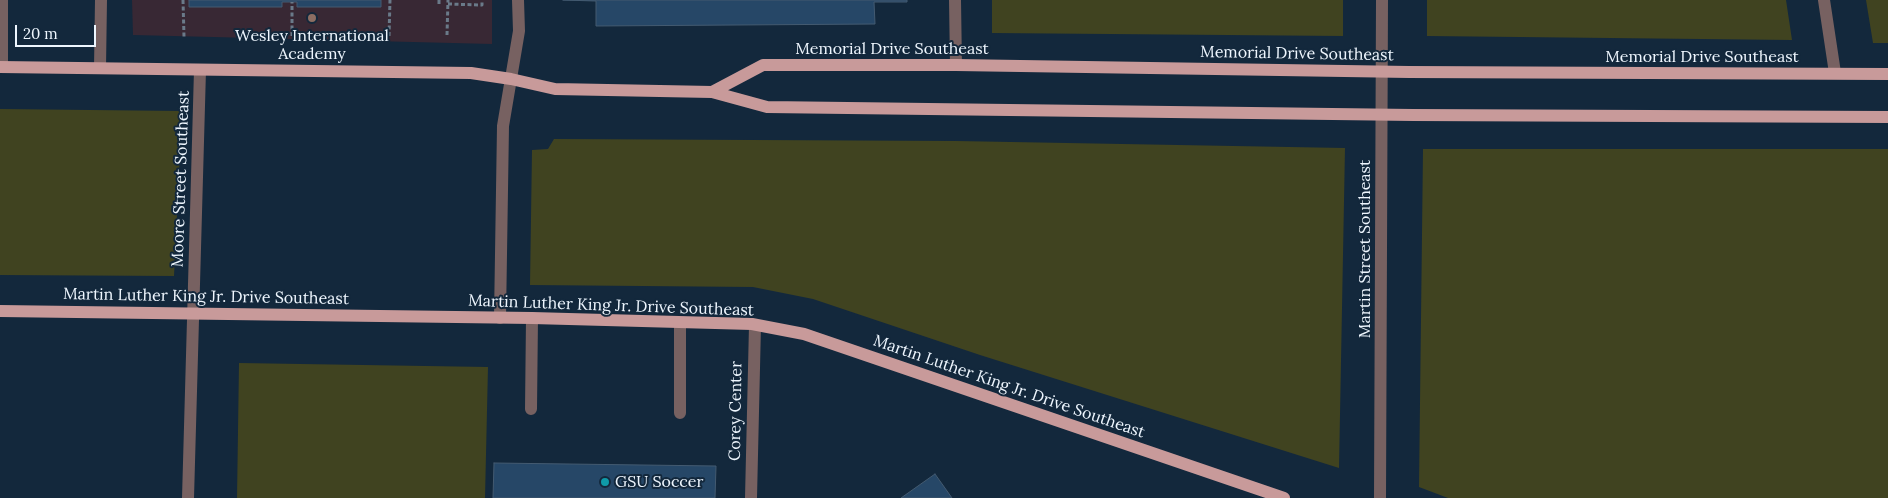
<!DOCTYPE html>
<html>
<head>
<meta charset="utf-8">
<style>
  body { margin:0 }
  #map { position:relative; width:1888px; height:498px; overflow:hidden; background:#13283c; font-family:Lora,serif }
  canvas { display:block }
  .scale { position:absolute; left:15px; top:25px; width:81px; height:22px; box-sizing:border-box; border:2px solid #eef6fe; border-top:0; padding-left:6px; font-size:15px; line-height:18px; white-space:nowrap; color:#eef6fe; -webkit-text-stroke:4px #13283c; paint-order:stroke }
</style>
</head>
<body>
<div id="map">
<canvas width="1888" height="498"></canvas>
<div class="scale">20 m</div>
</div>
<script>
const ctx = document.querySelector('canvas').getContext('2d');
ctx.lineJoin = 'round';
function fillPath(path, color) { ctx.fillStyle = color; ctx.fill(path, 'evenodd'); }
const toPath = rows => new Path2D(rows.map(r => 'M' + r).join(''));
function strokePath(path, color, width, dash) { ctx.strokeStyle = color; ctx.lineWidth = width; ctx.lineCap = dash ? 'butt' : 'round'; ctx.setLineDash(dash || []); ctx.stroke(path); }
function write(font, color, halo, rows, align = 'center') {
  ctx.font = font + ' Lora,serif'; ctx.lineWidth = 4; ctx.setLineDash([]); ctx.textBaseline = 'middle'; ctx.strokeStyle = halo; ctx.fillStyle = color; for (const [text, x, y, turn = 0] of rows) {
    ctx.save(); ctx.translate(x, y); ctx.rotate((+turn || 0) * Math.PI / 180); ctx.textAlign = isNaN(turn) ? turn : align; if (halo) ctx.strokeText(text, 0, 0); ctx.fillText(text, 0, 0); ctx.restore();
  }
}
const education = toPath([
  [132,0,492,0,492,44,133,35]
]);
const green = toPath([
  [992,0,1343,0,1343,36,992,33],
  [1427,0,1786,0,1792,40,1427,36],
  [1866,0,1888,0,1888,43,1873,43],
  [0,109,182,111,174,276,0,275],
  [554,139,956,141,1345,148,1339,468,980,355,813,299,753,287,530,285,532,150,548,149],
  [1423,149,1888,149,1888,498,1448,498,1419,487],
  [239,363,488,367,485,498,237,498]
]);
const building = toPath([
  [189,0,381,0,381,7,297,7,297,2,282,2,282,7,189,7,189,0],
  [563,0,907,0,907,2,874,2,875,24,596,26,596,1,563,0],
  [494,463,716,466,715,498,493,498,494,463],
  [935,474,952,498,901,498,935,474]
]);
const path = toPath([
  [183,0,184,37],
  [439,4,439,0],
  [448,4,482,5,482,0],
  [447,35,448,0],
  [292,36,292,2],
  [389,36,390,0]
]);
const minor = toPath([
  [2,0,2,67],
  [955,0,956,65],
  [1824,0,1835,73],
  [100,68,101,0],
  [500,318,503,126,519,31,518,0],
  [680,323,680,413],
  [531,409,532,318],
  [188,498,200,70],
  [751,498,755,325],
  [1380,498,1382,0]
]);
const major = toPath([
  [0,67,471,73,511,79,555,89,712,92,767,107,1413,115,1888,117],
  [712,92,763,65,956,65,1409,72,1888,74],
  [0,311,532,318,752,324,804,334,1284,498]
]);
const markers = [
  [312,18,5,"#8d6e63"],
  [605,482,5,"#0f9aa8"]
];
const poiNames = [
  ["Wesley International",312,36],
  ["Academy",312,54],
  ["GSU Soccer",615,482,"left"]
];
const streetNames = [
  ["Memorial Drive Southeast",892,49],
  ["Memorial Drive Southeast",1297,54,1],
  ["Memorial Drive Southeast",1702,57],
  ["Moore Street Southeast",181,179,-88],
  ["Martin Street Southeast",1365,249,-90],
  ["Martin Luther King Jr. Drive Southeast",206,297,1],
  ["Martin Luther King Jr. Drive Southeast",611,306,2],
  ["Martin Luther King Jr. Drive Southeast",1009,387,19],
  ["Corey Center",736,411,-89]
];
fillPath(education, '#382834');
fillPath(green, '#404320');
fillPath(building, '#264767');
strokePath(building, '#445b71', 1);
strokePath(path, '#6a7a89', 3, [4, 2.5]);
strokePath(minor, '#776161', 12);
strokePath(major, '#c89a9a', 12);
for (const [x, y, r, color] of markers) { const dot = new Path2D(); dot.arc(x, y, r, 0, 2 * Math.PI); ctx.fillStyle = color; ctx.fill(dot); strokePath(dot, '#13283c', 2); }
write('16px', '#eef6fe', '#13283c', poiNames);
write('16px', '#eef6fe', '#13283c', streetNames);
</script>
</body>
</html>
